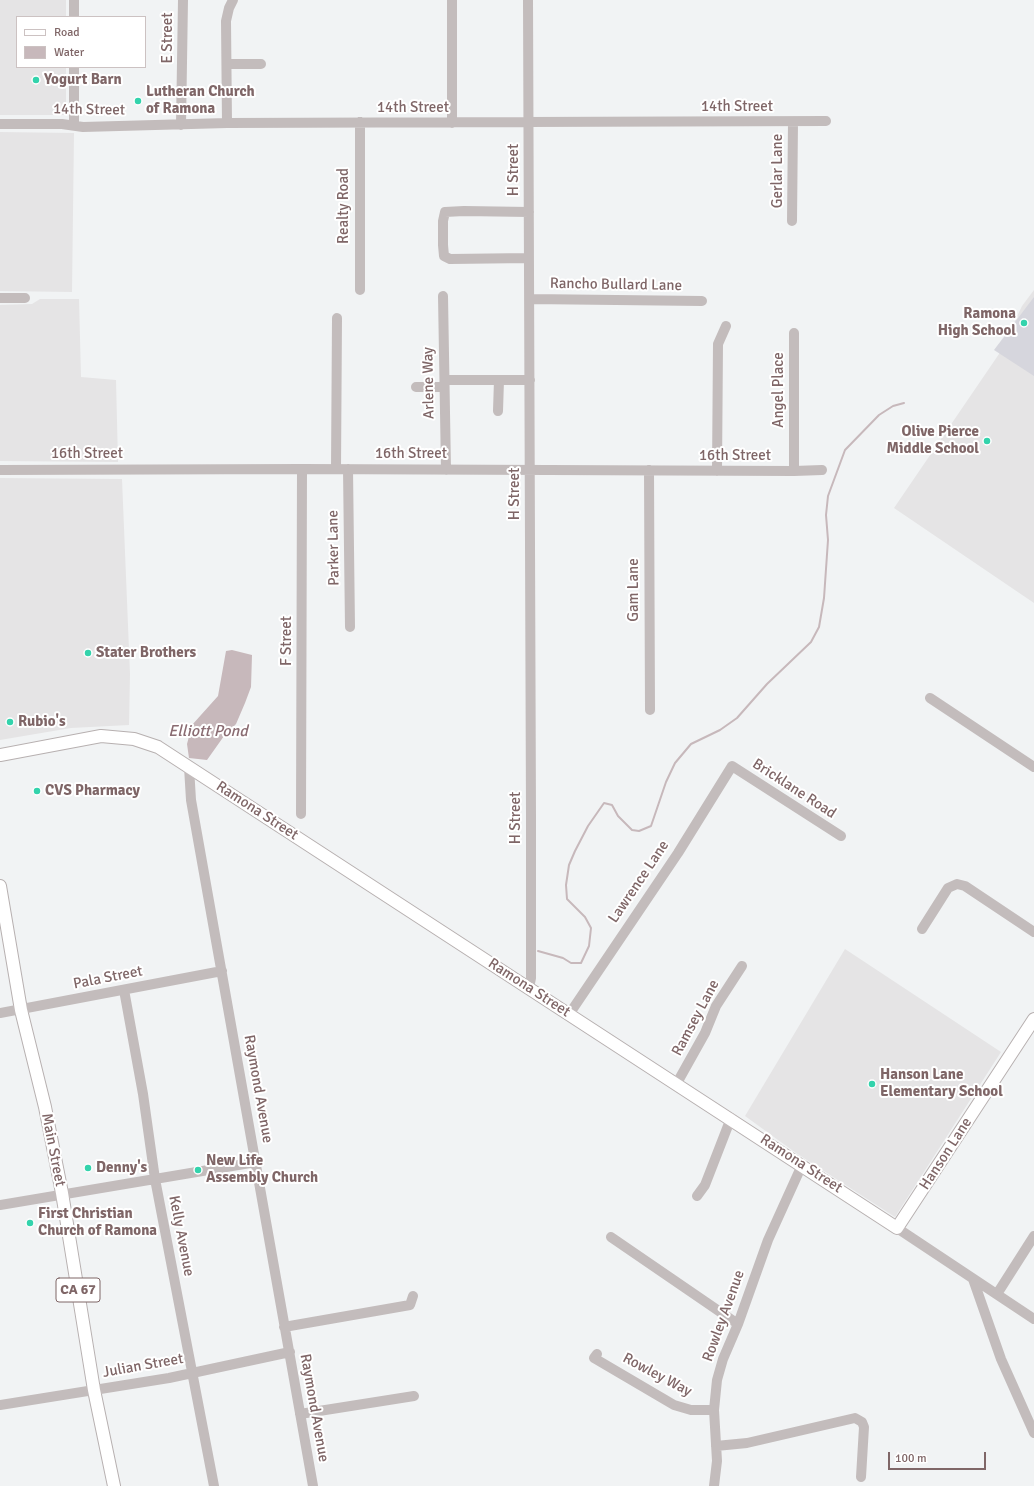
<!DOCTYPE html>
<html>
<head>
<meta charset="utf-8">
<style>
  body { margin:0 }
  #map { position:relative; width:1034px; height:1486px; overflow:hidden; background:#f1f3f4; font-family:Signika,sans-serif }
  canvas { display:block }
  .legend { position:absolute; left:16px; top:16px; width:130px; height:52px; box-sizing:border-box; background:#fff; border:1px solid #ccc2c2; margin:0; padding:5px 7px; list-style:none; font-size:12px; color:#7f6667 }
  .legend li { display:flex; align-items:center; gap:8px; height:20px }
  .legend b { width:20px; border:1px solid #ccc2c2 }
  .scale { position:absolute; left:888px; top:1452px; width:98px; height:18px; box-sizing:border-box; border:2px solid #7f6667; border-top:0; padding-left:5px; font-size:12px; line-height:14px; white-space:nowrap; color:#7f6667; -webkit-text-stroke:3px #fff; paint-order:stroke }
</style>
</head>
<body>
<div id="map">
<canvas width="1034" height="1486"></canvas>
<ul class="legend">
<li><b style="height:5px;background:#fff"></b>Road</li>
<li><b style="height:11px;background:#c7b8bb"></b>Water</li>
</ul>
<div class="scale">100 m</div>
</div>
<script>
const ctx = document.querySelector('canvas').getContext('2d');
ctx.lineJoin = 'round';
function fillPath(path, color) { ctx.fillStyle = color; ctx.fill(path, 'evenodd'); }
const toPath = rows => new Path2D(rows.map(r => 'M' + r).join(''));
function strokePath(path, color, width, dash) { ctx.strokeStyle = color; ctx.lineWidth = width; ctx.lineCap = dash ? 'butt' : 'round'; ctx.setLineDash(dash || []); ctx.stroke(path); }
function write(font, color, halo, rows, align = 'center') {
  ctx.font = font + ' Signika,sans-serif'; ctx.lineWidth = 4; ctx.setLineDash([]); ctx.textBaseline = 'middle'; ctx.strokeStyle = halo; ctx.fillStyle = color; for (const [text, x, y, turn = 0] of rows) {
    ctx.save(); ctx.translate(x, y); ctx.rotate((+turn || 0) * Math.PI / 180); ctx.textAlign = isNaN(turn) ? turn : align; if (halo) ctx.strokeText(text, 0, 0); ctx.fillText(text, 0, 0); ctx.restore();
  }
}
const built = toPath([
  [0,0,66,0,66,17,17,17,17,67,66,67,66,115,0,115],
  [0,132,74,133,72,292,0,291],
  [1034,290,1034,603,894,508,999,354,1022,306],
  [40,299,79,299,81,377,116,380,118,462,0,461,0,305,32,304],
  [0,478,122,479,130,674,129,725,71,728,0,740],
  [845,949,1001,1052,895,1217,796,1153,745,1116]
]);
const green = toPath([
  [1034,297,1034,376,994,350]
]);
const water = toPath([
  [232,650,252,655,251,687,245,703,236,724,224,736,207,760,189,758,187,744,192,725,218,696,226,651]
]);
const stream = toPath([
  [538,951,563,958,571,963,581,963,589,946,591,928,585,917,567,899,566,885,569,865,575,851,588,826,604,803,612,805,618,816,632,830,639,831,651,826,666,782,675,763,691,744,720,730,737,718,767,684,811,642,819,627,824,598,828,540,826,515,828,496,845,450,879,415,893,406,904,403]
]);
const minor = toPath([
  [74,0,74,17],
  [452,0,452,123],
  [528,0,531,814,531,978,529,988],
  [227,64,261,64],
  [360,122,360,290],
  [227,123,226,21,229,8,233,0],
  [0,124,62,124,83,127,227,123,826,121],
  [74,124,74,67],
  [181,125,183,0],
  [529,212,464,211,445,212,443,221,443,245,444,256,450,259,529,258],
  [792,221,793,122],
  [443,296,446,470],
  [0,298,25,298],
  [530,299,702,301],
  [445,380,530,380],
  [416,387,444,387],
  [498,411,499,380],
  [336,469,337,318],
  [348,469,350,627],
  [0,470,302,469,794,471,822,470],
  [649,470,650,710],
  [717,471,718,344,726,326],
  [794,471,794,333],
  [930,698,1034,767],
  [189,767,191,800,313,1486],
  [301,814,302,469],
  [922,929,948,888,957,884,965,886,1034,932],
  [124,990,143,1094,155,1179,214,1486],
  [0,1013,222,971],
  [570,1013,678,853,732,766,841,836],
  [677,1083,705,1033,716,1006,742,966],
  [697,1196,705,1185,731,1118],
  [0,1205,256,1162],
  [897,1228,1034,1319],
  [611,1237,738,1324],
  [973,1279,1001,1359,1034,1433],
  [997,1294,1034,1236],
  [284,1327,410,1305,413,1296],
  [597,1354,594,1358,674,1405,691,1410,714,1410],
  [0,1405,169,1378,290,1352],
  [300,1414,414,1396],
  [716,1446,747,1443,855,1418,862,1422,864,1427,861,1477],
  [714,1486,717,1461,714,1410,717,1380,723,1359,738,1324,768,1240,802,1165]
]);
const major = toPath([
  [0,755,101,736,134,739,158,747,897,1228,1034,1019],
  [0,886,21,1010,45,1107,62,1193,94,1390,114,1486]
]);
const markers = [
  [36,80,4,"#33d3ac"],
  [138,101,4,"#33d3ac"],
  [1024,323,4,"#33d3ac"],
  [987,441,4,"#33d3ac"],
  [88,653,4,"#33d3ac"],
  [10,722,4,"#33d3ac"],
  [37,791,4,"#33d3ac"],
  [872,1084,4,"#33d3ac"],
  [88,1168,4,"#33d3ac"],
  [198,1170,4,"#33d3ac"],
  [30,1223,4,"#33d3ac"]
];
const shields = [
  [78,1290,44]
];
const shieldNames = [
  ["CA 67",78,1290]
];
const streetNames = [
  ["E Street",168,38,-90],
  ["14th Street",737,107],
  ["14th Street",413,108],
  ["14th Street",89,110,1],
  ["H Street",514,170,-90],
  ["Gerlar Lane",778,171,-90],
  ["Realty Road",344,206,-90],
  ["Rancho Bullard Lane",616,285,1],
  ["Arlene Way",429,383,-91],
  ["Angel Place",779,390,-90],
  ["16th Street",87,454],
  ["16th Street",411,454],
  ["16th Street",735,456],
  ["H Street",515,494,-90],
  ["Parker Lane",334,548,-91],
  ["Gam Lane",634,590,-90],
  ["F Street",287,641,-90],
  ["Bricklane Road",794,789,33],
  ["Ramona Street",257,811,33],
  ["H Street",516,818,-90],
  ["Lawrence Lane",639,882,-56],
  ["Pala Street",108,978,-11],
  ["Ramona Street",529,988,33],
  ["Ramsey Lane",696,1018,-62],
  ["Raymond Avenue",258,1089,80],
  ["Main Street",53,1150,79],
  ["Hanson Lane",946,1154,-57],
  ["Ramona Street",801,1164,33],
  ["Kelly Avenue",181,1236,79],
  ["Rowley Avenue",724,1316,-70],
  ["Julian Street",143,1366,-10],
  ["Rowley Way",657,1375,28],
  ["Raymond Avenue",314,1408,80]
];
const poiNames = [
  ["Yogurt Barn",44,80],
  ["Lutheran Church",146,92],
  ["of Ramona",146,109],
  ["Ramona",1016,314,"right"],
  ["High School",1016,331,"right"],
  ["Olive Pierce",979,432,"right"],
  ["Middle School",979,449,"right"],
  ["Stater Brothers",96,653],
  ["Rubio's",18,722],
  ["CVS Pharmacy",45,791],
  ["Hanson Lane",880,1075],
  ["Elementary School",880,1092],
  ["New Life",206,1161],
  ["Assembly Church",206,1178],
  ["Denny's",96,1168],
  ["First Christian",38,1214],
  ["Church of Ramona",38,1231]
];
const waterNames = [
  ["Elliott Pond",208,732]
];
fillPath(built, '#e5e4e5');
fillPath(green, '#d6d6dd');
fillPath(water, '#c7b8bb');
strokePath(stream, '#c7b8bb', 2);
strokePath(major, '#b7b0b0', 14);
strokePath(minor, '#c3bcbc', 10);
strokePath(major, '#fff', 12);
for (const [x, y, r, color] of markers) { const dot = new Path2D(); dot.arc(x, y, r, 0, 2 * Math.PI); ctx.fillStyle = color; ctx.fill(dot); strokePath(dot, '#fff', 1.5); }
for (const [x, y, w] of shields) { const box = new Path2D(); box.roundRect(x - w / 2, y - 12, w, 24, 3); ctx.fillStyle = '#fff'; ctx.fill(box); strokePath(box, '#7f6667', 1); }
write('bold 14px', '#7f6667', null, shieldNames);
write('15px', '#7f6667', '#fff', streetNames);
write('bold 15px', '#7f6667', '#fff', poiNames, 'left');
write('italic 16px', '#8a6c72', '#fff', waterNames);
</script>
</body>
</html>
